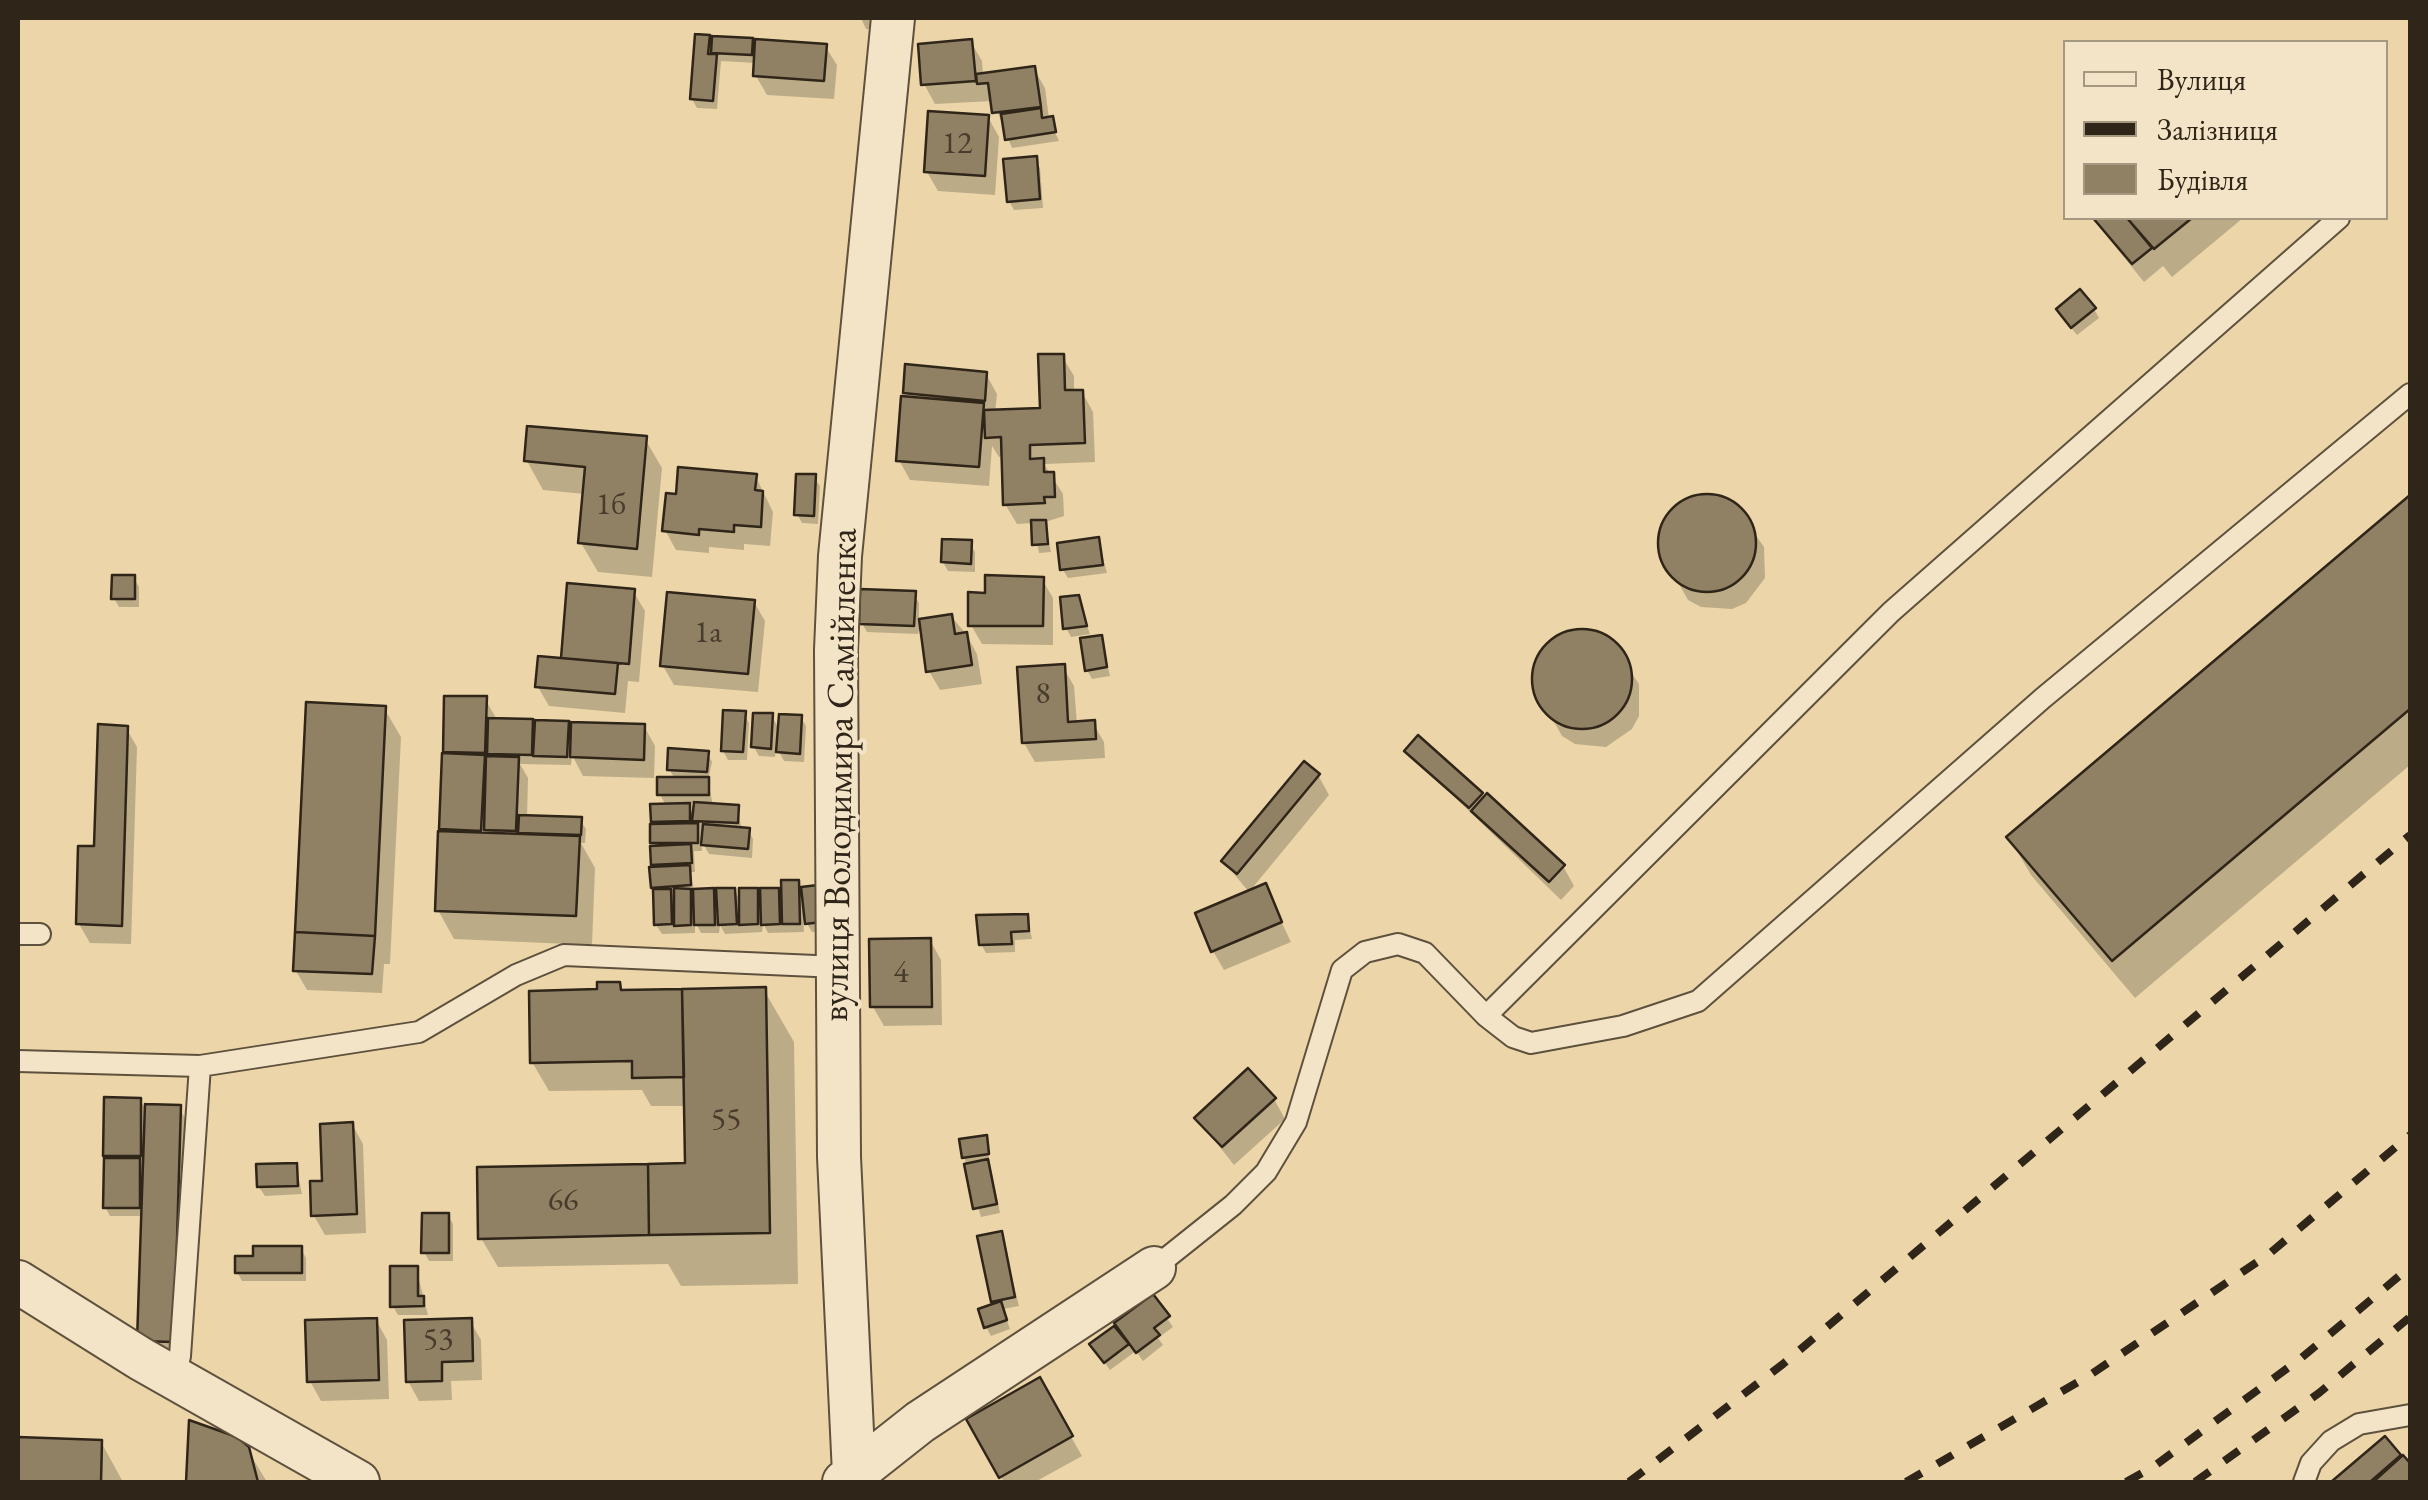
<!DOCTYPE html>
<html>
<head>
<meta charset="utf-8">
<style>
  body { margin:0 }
  #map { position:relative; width:2428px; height:1500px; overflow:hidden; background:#ecd6a9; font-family:"EB Garamond",serif }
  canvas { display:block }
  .frame { position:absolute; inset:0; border:20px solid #2f2519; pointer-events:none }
  .legend { position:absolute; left:2063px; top:40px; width:325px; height:180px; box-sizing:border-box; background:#f3e4c7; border:2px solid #a59881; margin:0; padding:12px 18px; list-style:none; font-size:30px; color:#2f2519 }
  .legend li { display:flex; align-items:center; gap:20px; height:50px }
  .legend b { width:50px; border:2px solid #a59881 }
</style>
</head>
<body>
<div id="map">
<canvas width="2428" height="1500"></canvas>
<div class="frame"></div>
<ul class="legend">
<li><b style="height:12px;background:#f3e4c7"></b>Вулиця</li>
<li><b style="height:12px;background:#2f2519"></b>Залізниця</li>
<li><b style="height:28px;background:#918164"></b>Будівля</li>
</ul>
</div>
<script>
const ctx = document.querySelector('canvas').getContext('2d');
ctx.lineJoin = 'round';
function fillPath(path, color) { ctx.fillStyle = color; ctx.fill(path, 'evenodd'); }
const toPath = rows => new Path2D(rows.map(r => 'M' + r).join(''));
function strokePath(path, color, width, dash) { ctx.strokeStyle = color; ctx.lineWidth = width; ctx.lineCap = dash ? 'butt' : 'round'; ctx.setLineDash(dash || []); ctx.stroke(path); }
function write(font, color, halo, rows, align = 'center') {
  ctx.font = font + ' "EB Garamond",serif'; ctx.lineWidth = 8; ctx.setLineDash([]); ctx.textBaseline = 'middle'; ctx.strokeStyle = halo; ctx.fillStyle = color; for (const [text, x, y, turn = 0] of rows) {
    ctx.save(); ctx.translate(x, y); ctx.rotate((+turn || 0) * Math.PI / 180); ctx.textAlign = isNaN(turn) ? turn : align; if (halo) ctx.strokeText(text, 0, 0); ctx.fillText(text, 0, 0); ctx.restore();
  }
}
const shadow = toPath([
  [861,18,886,18,885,31,866,29],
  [709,38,713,45,752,40,757,50,825,46,837,65,834,99,767,95,756,76,756,63,721,61,717,109,697,108,692,99],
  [971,42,982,61,983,76,1034,69,1045,88,1049,119,1059,141,1012,148,993,101,935,104,924,84],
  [988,117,999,137,995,195,938,191,927,172],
  [1035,159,1040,168,1043,208,1014,210,1009,201],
  [2092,218,2243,218,2172,277,2163,266,2144,282],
  [2094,309,2099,318,2077,335,2064,319],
  [1062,356,1074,376,1074,393,1082,392,1093,412,1095,462,1044,464,1063,494,1064,516,1045,522,1051,552,1039,553,1033,523,1017,524,1005,504,1004,456,999,457,992,446,989,486,910,480,899,460,909,399,905,393,986,374,997,394,995,412,1042,411],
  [645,439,662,468,652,577,598,572,581,543,585,494,543,490,527,461],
  [756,477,773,512,770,546,744,544,744,550,709,547,709,553,676,550,665,530],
  [814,477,820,486,818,524,802,523,797,514],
  [1718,497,1732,502,1764,547,1765,578,1746,603,1732,609,1701,607,1688,600,1661,552,1665,521,1687,500],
  [2410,498,2410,765,2135,998,2031,875,2009,837],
  [1098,540,1107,573,1068,578,1063,570],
  [970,543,975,552,975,572,948,571,943,562],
  [134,578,139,587,139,607,119,607,114,598],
  [1042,579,1053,598,1053,645,982,644,971,625,988,595],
  [569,586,633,591,645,611,639,682,628,681,625,713,549,706,538,687,563,660],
  [914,594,919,603,919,621,951,616,966,634,977,654,982,684,940,690,929,671,921,621,918,634,867,632,862,623],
  [1077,598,1090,634,1071,637,1066,628],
  [754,602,765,621,758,692,674,685,663,666],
  [1578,632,1608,639,1639,684,1639,716,1632,729,1606,747,1575,744,1562,736,1535,688,1540,657,1563,636],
  [1101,638,1110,676,1092,679,1087,670],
  [1063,667,1074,686,1077,724,1093,723,1104,742,1105,758,1035,762,1024,743],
  [446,698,485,699,496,718,531,722,537,731,567,724,573,734,644,726,655,746,654,778,583,776,572,755,571,765,520,764,528,778,527,818,580,820,586,829,585,843,581,843,595,868,592,945,454,939,438,910,445,834],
  [384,708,401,737,390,964,384,964,382,993,307,990,296,971],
  [744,714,749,723,747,760,728,760,723,751],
  [772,716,780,731,801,718,806,726,804,762,784,761,776,746,775,757,759,756,754,747],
  [126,728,137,747,131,944,90,943,79,924],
  [1407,751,1481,794,1563,866,1574,886,1561,900],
  [707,753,712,762,708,780,713,806,737,807,742,830,748,830,753,839,752,858,709,854,701,840,702,851,694,851,695,872,691,872,694,891,734,890,741,902,741,891,784,890,798,883,825,931,812,932,803,917,804,932,768,933,763,923,762,932,725,934,720,925,719,933,701,933,695,921,695,933,662,934,656,925,652,870,656,870,653,806,666,806,660,794,675,779,669,769],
  [687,803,696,803,695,818],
  [1318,775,1329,795,1249,892,1224,862],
  [1264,886,1291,942,1224,970,1213,951],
  [1027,916,1032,939,1015,940,1015,952,986,953,981,944],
  [930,940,941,960,942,1025,884,1026,873,1007],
  [619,984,624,992,764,990,794,1042,798,1284,681,1286,668,1264,498,1267,481,1238,688,1166,687,1106,651,1106,642,1090,549,1091,532,1062,599,992],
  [1274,1099,1285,1119,1234,1165,1197,1118],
  [140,1100,144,1107,179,1108,196,1137,190,1370,140,1340,144,1216,110,1216,105,1207,106,1155],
  [352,1124,363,1144,366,1233,325,1235,314,1216],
  [985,1138,1000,1213,981,1217,964,1157],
  [296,1166,302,1194,265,1196,259,1187],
  [448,1215,453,1224,453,1261,429,1261,424,1252],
  [1001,1233,1019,1306,1003,1309,1010,1329,991,1336,986,1327,996,1306],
  [301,1249,306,1258,306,1281,242,1281,237,1272],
  [416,1268,428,1315,398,1315,393,1306],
  [1153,1298,1173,1327,1158,1338,1163,1345,1143,1361,1136,1351,1110,1370,1092,1345],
  [376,1320,387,1340,389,1399,321,1401,310,1381],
  [470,1321,481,1340,482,1380,451,1381,452,1400,419,1401,408,1381],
  [1039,1381,1082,1456,1035,1482,1004,1482,969,1420],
  [191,1423,250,1454,267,1482,189,1482],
  [18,1439,101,1442,123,1482,18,1482],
  [2385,1439,2410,1467,2410,1482,2335,1482]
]);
const building = toPath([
  [695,34,710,35,708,54,717,54,713,101,690,99,695,34],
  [712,36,753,38,752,55,711,53,712,36],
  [755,39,827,44,824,81,753,76,755,39],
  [972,39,976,81,921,85,918,44,972,39],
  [1035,66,1041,107,992,113,988,83,977,84,976,74,1035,66],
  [1041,108,1042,118,1053,116,1056,132,1005,140,1001,114,1041,108],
  [928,111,989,115,985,176,924,172,928,111],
  [1037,156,1040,199,1007,202,1003,159,1037,156],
  [2093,218,2127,218,2152,248,2132,264,2093,218],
  [2127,218,2192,218,2154,249,2127,218],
  [2080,289,2096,308,2071,328,2056,309,2080,289],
  [1038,354,1064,354,1065,390,1083,390,1085,443,1030,445,1030,459,1044,458,1044,472,1054,472,1055,497,1044,497,1045,503,1003,505,1001,437,985,438,984,410,1040,408,1038,354],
  [905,364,987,372,985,401,903,393,905,364],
  [901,396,984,403,979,467,896,461,901,396],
  [527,426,647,436,637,549,578,543,585,467,524,461,527,426],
  [678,467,757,474,755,490,763,491,761,527,734,525,734,532,699,529,699,535,662,531,666,493,676,494,678,467],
  [796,474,816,474,814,516,794,515,796,474],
  '1658 543a49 49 0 1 1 98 0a49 49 0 1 1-98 0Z',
  [2410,495,2410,709,2112,961,2006,837,2410,495],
  [1031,520,1046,520,1048,544,1032,545,1031,520],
  [1099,537,1103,565,1060,570,1057,543,1099,537],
  [942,539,972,540,971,564,941,562,942,539],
  [112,575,135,575,135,599,111,599,112,575],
  [985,575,1044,577,1043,626,968,626,968,592,985,593,985,575],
  [567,583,635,589,629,664,561,658,567,583],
  [860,589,916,591,914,626,859,624,860,589],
  [667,592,755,600,748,674,660,666,667,592],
  [1079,595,1087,626,1063,629,1060,597,1079,595],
  [952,614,955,634,967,632,972,665,926,672,919,619,952,614],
  '1532 679a50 50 0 1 1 100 0a50 50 0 1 1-100 0Z',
  [1102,635,1107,667,1085,671,1080,638,1102,635],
  [538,656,618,663,615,694,535,687,538,656],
  [1065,664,1068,722,1095,720,1096,739,1022,743,1017,667,1065,664],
  [444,696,487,696,485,753,443,752,444,696],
  [306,702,386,706,375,936,295,932,306,702],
  [723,710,746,711,743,752,721,751,723,710],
  [753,713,773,713,771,749,751,747,753,713],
  [779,714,802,715,800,754,776,752,779,714],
  [488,718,533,719,532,755,487,754,488,718],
  [535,720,569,721,567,757,533,756,535,720],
  [571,722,645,724,644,760,570,757,571,722],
  [98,724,128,726,122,926,76,924,78,846,94,846,98,724],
  [1418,735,1483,793,1469,808,1404,751,1418,735],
  [668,748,709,751,707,772,667,770,668,748],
  [442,753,485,755,481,831,439,829,442,753],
  [486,756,519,757,516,831,484,830,486,756],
  [1304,761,1320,774,1237,874,1221,861,1304,761],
  [657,777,709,777,709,795,657,795,657,777],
  [1487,793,1565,865,1549,882,1471,811,1487,793],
  [694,802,739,805,738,823,692,821,694,802],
  [690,803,690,821,651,822,650,804,690,803],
  [519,815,582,817,581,835,518,833,519,815],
  [698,823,698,843,650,843,650,824,698,823],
  [703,824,750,828,748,849,701,845,703,824],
  [438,831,580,836,576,916,435,911,438,831],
  [691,844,692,863,651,865,650,846,691,844],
  [690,865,691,885,651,888,649,867,690,865],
  [781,880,799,880,800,924,782,924,781,880],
  [1266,883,1282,922,1211,952,1195,913,1266,883],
  [818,885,822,922,805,924,801,887,818,885],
  [674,888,691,889,691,925,674,926,674,888],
  [714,888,715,925,694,925,693,889,714,888],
  [716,888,735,888,737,924,718,925,716,888],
  [739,888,758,888,758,924,739,925,739,888],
  [760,888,779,888,780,924,761,925,760,888],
  [653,889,671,889,672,924,654,925,653,889],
  [1028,914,1029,931,1011,932,1012,944,979,945,976,915,1028,914],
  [295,932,375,936,372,974,293,971,295,932],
  [931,938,932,1007,870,1007,869,939,931,938],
  [597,982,620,982,621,990,682,989,684,1077,632,1078,632,1061,530,1063,529,991,597,989,597,982],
  [766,987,770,1233,649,1235,648,1164,685,1163,682,989,766,987],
  [1248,1068,1276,1098,1222,1147,1194,1118,1248,1068],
  [104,1097,141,1098,141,1156,103,1156,104,1097],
  [145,1104,181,1105,174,1342,137,1341,145,1104],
  [353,1122,357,1214,311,1216,310,1181,322,1181,320,1124,353,1122],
  [987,1135,989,1154,962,1158,959,1139,987,1135],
  [104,1158,140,1158,140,1208,103,1208,104,1158],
  [988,1159,997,1204,973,1209,964,1164,988,1159],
  [297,1163,298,1186,257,1187,256,1164,297,1163],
  [648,1164,649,1235,478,1239,477,1167,648,1164],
  [422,1213,449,1213,449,1253,421,1253,422,1213],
  [1002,1231,1015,1297,991,1302,977,1236,1002,1231],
  [253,1246,302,1246,302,1273,235,1273,235,1256,253,1256,253,1246],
  [390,1266,418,1266,418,1296,424,1296,424,1306,390,1307,390,1266],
  [1153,1294,1170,1316,1154,1328,1160,1335,1136,1353,1114,1323,1153,1294],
  [1001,1301,1007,1320,984,1328,978,1309,1001,1301],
  [377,1318,379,1380,307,1382,305,1320,377,1318],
  [472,1318,473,1361,442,1362,442,1381,406,1382,404,1320,472,1318],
  [1114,1326,1129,1344,1104,1363,1089,1344,1114,1326],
  [1040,1377,1073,1436,999,1478,966,1419,1040,1377],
  [189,1420,237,1437,249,1447,258,1482,186,1482,189,1420],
  [2385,1436,2401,1455,2370,1482,2331,1482,2385,1436],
  [18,1437,102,1440,101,1482,18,1482,18,1437],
  [2403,1455,2410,1463,2410,1482,2373,1482,2403,1455]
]);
const lane = toPath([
  [2339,218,1891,612,1486,1016,1513,1037,1531,1043,1623,1026,1698,1001,2043,698,2410,394],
  [18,934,40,934],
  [18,1061,200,1066,419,1032,516,975,564,955,838,967],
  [1154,1268,1233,1205,1266,1172,1296,1122,1342,970,1365,952,1398,944,1425,953,1486,1016],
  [175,1378,180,1356,200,1066],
  [2304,1482,2311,1463,2331,1441,2359,1424,2410,1415]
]);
const street = toPath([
  [18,1282,141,1359,358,1482],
  [854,1474,839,1157,836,650,840,556,893,18],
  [844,1482,920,1422,1154,1268]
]);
const rail = toPath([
  [1629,1482,1783,1364,2410,835],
  [1906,1482,2090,1375,2269,1254,2410,1135],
  [2126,1482,2153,1467,2300,1359,2410,1267],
  [2195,1482,2319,1393,2410,1317]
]);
const numberNames = [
  ["12",957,144],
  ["1б",611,505],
  ["1а",708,633],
  ["8",1043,694],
  ["4",901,973],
  ["55",726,1120],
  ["66",563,1201],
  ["53",438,1340]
];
const streetNames = [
  ["вулиця Володимира Самійленка",841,775,-89]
];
fillPath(shadow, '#0003');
fillPath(building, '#918164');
strokePath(building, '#2f2519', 2.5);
strokePath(lane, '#5e513d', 24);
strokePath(street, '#5e513d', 46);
strokePath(lane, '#f3e4c7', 20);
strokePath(street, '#f3e4c7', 42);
strokePath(rail, '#2f2519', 8, [18, 18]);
write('32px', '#483c2c', null, numberNames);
write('38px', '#2f2519', '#f3e4c7', streetNames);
</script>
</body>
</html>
